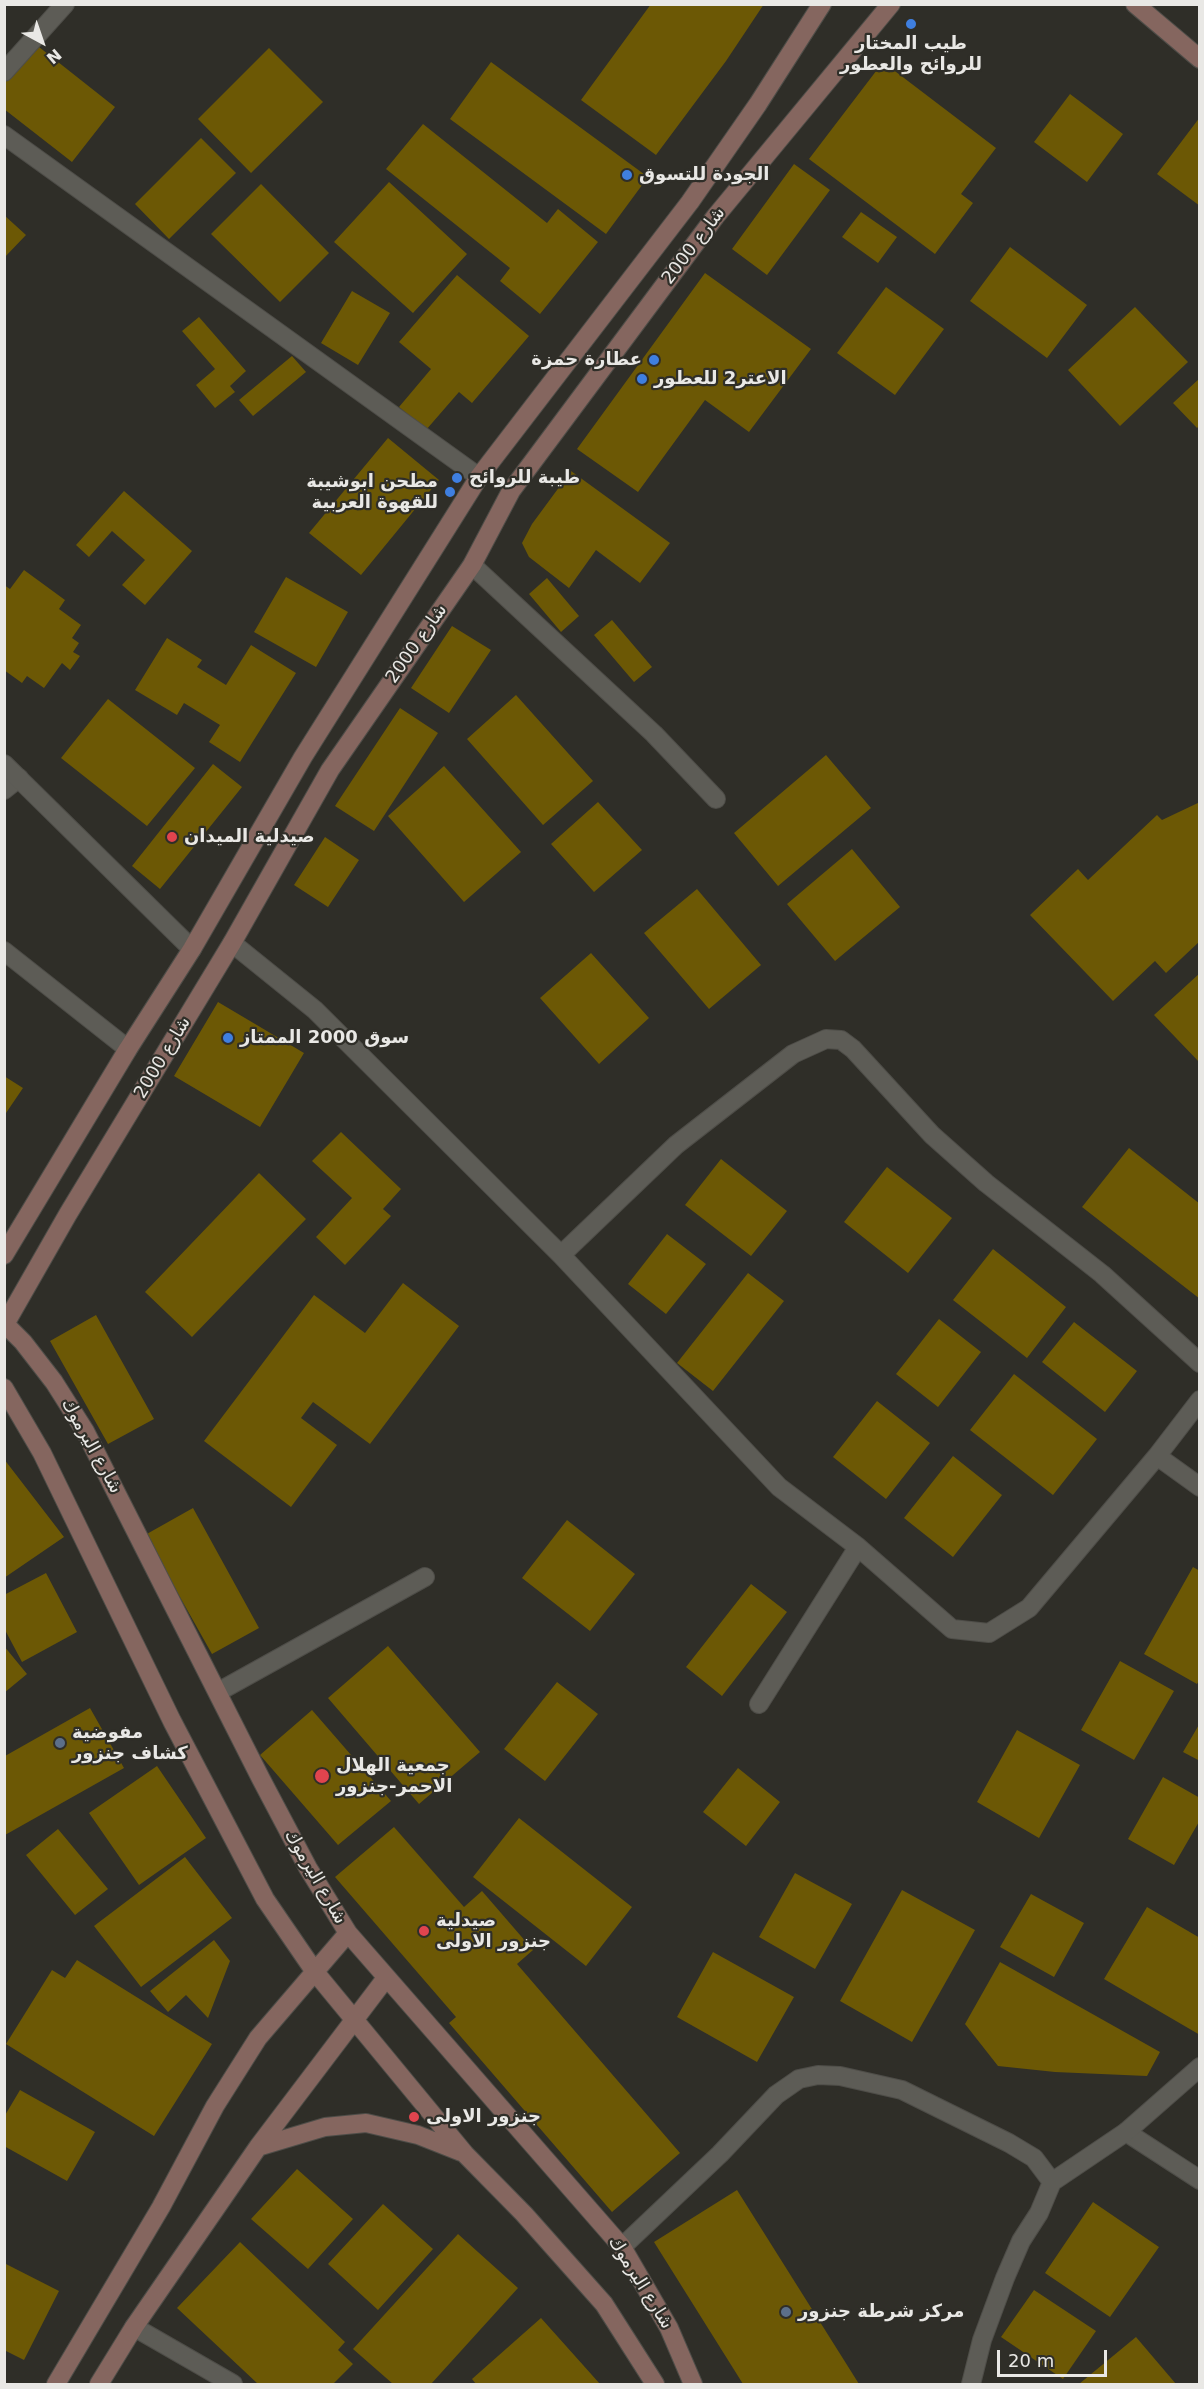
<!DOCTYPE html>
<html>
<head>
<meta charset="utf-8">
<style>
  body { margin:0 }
  #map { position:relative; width:1204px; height:2389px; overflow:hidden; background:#2f2e28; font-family:"DejaVu Sans",sans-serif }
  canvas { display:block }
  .frame { position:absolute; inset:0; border:6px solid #e9e8e5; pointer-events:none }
  .north { position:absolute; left:12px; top:12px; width:60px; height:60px; -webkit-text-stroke:4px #2f2e28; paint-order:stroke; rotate:140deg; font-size:16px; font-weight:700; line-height:24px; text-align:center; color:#e9e8e5 }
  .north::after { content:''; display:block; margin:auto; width:21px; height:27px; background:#e9e8e5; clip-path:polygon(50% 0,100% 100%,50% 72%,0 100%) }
  .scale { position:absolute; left:997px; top:2350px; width:110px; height:27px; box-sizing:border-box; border:3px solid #e9e8e5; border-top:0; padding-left:8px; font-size:18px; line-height:21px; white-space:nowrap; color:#e9e8e5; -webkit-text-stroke:4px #2f2e28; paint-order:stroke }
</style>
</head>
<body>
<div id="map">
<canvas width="1204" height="2389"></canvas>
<div class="frame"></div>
<div class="north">N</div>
<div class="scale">20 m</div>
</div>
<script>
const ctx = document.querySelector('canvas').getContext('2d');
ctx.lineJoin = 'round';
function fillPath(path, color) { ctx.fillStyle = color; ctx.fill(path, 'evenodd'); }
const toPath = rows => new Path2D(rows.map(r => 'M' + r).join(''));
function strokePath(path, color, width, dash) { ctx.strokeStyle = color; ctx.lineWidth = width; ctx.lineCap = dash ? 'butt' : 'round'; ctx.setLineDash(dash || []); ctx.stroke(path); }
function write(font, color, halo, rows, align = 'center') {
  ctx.font = font + ' "DejaVu Sans",Cairo,sans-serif'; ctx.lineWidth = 4.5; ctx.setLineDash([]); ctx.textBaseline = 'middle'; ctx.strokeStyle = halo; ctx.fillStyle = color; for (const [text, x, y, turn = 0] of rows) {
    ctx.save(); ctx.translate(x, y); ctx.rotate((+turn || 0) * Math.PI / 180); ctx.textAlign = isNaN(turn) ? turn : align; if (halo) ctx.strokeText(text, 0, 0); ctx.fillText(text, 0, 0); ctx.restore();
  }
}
const building = toPath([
  [651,4,764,4,726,61,656,155,581,100],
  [34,43,115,107,72,162,4,109,4,81],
  [269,48,323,102,251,173,198,119],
  [491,62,648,177,606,234,450,119],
  [883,62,996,148,961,194,973,203,935,254,809,159],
  [1070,94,1123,134,1087,182,1034,142],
  [1200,117,1200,206,1157,174],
  [423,124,547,223,558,209,598,242,540,314,500,281,510,268,386,169],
  [201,138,236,173,169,239,135,204],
  [794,164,830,190,767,275,732,249],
  [389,182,467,254,413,313,334,242],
  [261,184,329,253,280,302,211,234],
  [861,212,897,237,878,263,842,237],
  [4,215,26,235,4,258],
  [1010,247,1087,305,1047,358,970,301],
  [705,273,811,349,749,432,705,400,638,492,577,449],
  [457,275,529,336,472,403,459,392,426,430,399,407,431,369,399,342],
  [886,287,944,329,895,395,837,353],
  [352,291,390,313,358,365,321,343],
  [1135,307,1188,362,1120,426,1068,370],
  [199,317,246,371,230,386,235,392,215,408,196,385,215,369,182,331],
  [292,356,306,372,253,416,239,400],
  [1200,378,1200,425,1197,428,1173,403],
  [388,438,439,480,361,575,309,533],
  [571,471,670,543,640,583,596,550,569,588,529,557,522,543,532,524],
  [124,491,192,551,145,605,122,585,145,560,112,531,89,557,76,545],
  [24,570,65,600,59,609,81,625,72,638,79,643,73,652,80,656,70,670,62,663,44,688,27,676,22,683,4,670,4,585,10,589],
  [286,577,348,612,316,667,254,632],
  [547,578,579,616,561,632,529,594],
  [612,620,652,667,634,682,594,635],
  [452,626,491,650,449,713,411,688],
  [167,638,202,660,197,667,226,685,251,645,296,673,240,762,209,742,220,725,184,703,177,715,135,690],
  [516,695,593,781,543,825,467,739],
  [108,699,195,768,147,826,61,758],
  [400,708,438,733,374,831,335,806],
  [826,755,871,808,778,886,734,833],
  [213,764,242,787,160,889,132,866],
  [444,766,521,852,464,902,388,816],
  [598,802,642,850,594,892,551,844],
  [1200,802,1200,941,1166,973,1155,961,1113,1001,1030,915,1078,869,1088,880,1157,815,1162,820],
  [325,837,359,860,328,907,294,885],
  [852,849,900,907,835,961,787,904],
  [697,889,761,965,709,1009,644,933],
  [591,953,649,1018,599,1064,540,998],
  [1200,973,1200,1063,1154,1015],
  [218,1002,304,1053,260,1127,174,1076],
  [4,1076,23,1088,4,1116],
  [341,1132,401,1189,383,1209,391,1216,345,1265,316,1237,352,1198,312,1161],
  [1129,1148,1200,1204,1200,1299,1082,1207],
  [721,1159,787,1211,751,1256,685,1205],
  [887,1167,952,1218,908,1273,844,1222],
  [259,1173,306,1219,192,1337,145,1292],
  [667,1234,706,1264,666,1314,628,1284],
  [993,1249,1066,1307,1027,1358,953,1300],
  [748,1273,784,1301,713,1391,677,1363],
  [403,1283,459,1326,370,1444,313,1402,301,1418,337,1445,291,1507,204,1441,314,1295,365,1333],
  [96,1315,154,1419,108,1444,50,1341],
  [939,1319,981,1352,938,1407,896,1374],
  [1074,1322,1137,1371,1105,1412,1042,1362],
  [1014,1374,1097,1439,1053,1495,970,1430],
  [877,1401,930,1443,886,1499,833,1457],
  [953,1456,1002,1495,953,1557,904,1518],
  [4,1459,64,1537,4,1578],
  [193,1508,259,1628,212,1654,145,1535],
  [567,1520,635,1574,590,1631,522,1578],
  [1193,1567,1200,1571,1200,1679,1197,1684,1144,1654],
  [46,1573,77,1632,22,1662,4,1628,4,1595],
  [751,1584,787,1612,722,1696,686,1667],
  [4,1646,27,1674,4,1693],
  [388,1646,480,1752,419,1804,328,1698],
  [1120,1661,1174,1691,1134,1760,1081,1730],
  [557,1682,598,1714,545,1781,504,1749],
  [90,1708,124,1768,5,1835,5,1756],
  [312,1710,391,1801,338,1845,260,1755],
  [1200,1723,1200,1761,1183,1752],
  [1017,1730,1080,1765,1039,1838,977,1802],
  [157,1766,206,1838,139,1885,89,1813],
  [738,1768,780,1802,746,1846,703,1812],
  [1163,1777,1200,1798,1200,1820,1174,1865,1128,1839],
  [519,1818,632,1907,586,1966,473,1877],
  [394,1827,464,1907,482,1891,533,1950,517,1964,680,2153,612,2212,449,2023,456,2017,335,1877],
  [58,1829,108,1889,75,1915,26,1855],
  [185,1857,232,1918,141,1987,94,1926],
  [795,1873,852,1904,815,1969,759,1937],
  [902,1890,975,1930,912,2042,840,2001],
  [1031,1894,1084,1923,1054,1977,1000,1947],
  [1147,1907,1200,1938,1200,2035,1104,1979],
  [214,1940,230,1961,208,2018,186,1995,168,2012,150,1991],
  [713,1952,794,1997,757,2062,677,2017],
  [77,1960,212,2044,154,2136,6,2044,52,1970,65,1978],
  [1000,1962,1160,2052,1147,2076,1055,2072,998,2066,965,2024],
  [20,2090,95,2132,67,2181,4,2146,4,2117],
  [297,2169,353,2219,308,2269,251,2219],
  [737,2190,859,2384,743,2384,654,2242],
  [1093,2202,1159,2247,1110,2317,1045,2273],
  [383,2204,433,2249,378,2310,328,2264],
  [458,2234,518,2288,431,2384,393,2384,353,2349],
  [240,2242,345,2342,338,2350,353,2364,333,2384,258,2384,177,2308],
  [4,2263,59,2291,24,2360,4,2350],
  [1034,2290,1096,2331,1063,2379,1001,2337],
  [541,2318,600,2384,476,2384,472,2379],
  [1136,2337,1176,2384,1079,2384]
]);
const lane = toPath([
  [4,790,19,778],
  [4,951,128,1049],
  [218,1692,425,1577],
  [1126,2132,1200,2180]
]);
const street = toPath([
  [4,72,65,4],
  [4,135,479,477],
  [472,565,654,734,716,799],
  [4,764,192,949],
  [232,943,315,1010,561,1255,779,1487,858,1547,952,1629,989,1633,1029,1608,1157,1456,1200,1400],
  [561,1255,676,1145,793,1054,826,1039,841,1040,853,1049,932,1135,986,1183,1102,1274,1200,1363],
  [1157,1456,1200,1487],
  [759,1704,858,1547],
  [622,2247,720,2154,776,2095,799,2079,818,2075,840,2076,902,2090,1009,2143,1034,2158,1052,2182],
  [134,2327,233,2384],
  [971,2384,982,2340,1005,2278,1021,2241,1039,2213,1052,2182,1126,2132,1200,2067]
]);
const secondary = toPath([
  [1135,4,1200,59],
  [4,1255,128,1049,192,949,303,757,479,477,690,202,758,104,822,4],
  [4,1323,23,1342,54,1382,85,1431,261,1779,308,1868,348,1933,622,2247,669,2328,693,2384],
  [4,1326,68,1214,232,943,330,770,472,565,511,491,715,217,891,4],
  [4,1388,42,1453,172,1721,265,1899,315,1972,465,2154,524,2214,604,2304,655,2384],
  [258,2147,325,2127,366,2123,418,2135,461,2152],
  [56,2384,161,2207,215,2106,258,2038,348,1933],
  [99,2384,134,2327,258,2147,386,1978]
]);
const markers = [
  [911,24,6,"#3f7fe0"],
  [627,175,6,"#3f7fe0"],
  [654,360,6,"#3f7fe0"],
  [642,379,6,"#3f7fe0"],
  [457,478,6,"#3f7fe0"],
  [450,492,6,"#3f7fe0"],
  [172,837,6,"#e0444e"],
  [228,1038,6,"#3f7fe0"],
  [60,1743,6,"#5c6f8a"],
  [322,1776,8,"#e0444e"],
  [424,1931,6,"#e0444e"],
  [414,2117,6,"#e0444e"],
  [786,2312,6,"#5c6f8a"]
];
const poiNames = [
  ["طيب المختار",911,44,"center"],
  ["للروائح والعطور",911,65,"center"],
  ["الجودة للتسوق",639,175],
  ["عطارة حمزة",642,360,"right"],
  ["الاعتر2 للعطور",654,379],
  ["طيبة للروائح",469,478],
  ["مطحن ابوشيبة",438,482,"right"],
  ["للقهوة العربية",438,503,"right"],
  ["صيدلية الميدان",184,837],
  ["سوق 2000 الممتاز",240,1038],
  ["مفوضية",72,1733],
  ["كشاف جنزور",72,1754],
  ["جمعية الهلال",336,1766],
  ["الاحمر-جنزور",336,1787],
  ["صيدلية",436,1921],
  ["جنزور الاولى",436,1942],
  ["جنزور الاولى",426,2117],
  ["مركز شرطة جنزور",798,2312]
];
const streetNames = [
  ["شارع 2000",694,246,-53],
  ["شارع 2000",417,644,-55],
  ["شارع 2000",163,1058,-59],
  ["شارع اليرموك",91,1446,61],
  ["شارع اليرموك",315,1877,60],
  ["شارع اليرموك",640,2283,58]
];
fillPath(building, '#6c5805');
strokePath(lane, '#4e4d48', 20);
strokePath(street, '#4e4d48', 20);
strokePath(secondary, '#4e4d48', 20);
strokePath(lane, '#5d5c56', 18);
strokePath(street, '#5d5c56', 18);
strokePath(secondary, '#85665f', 18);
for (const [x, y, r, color] of markers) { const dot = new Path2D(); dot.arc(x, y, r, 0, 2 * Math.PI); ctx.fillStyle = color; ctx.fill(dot); strokePath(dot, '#2f2e28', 2); }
write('bold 18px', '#e9e8e5', '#2f2e28', poiNames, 'left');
write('18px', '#e9e8e5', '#2f2e28', streetNames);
</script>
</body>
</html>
